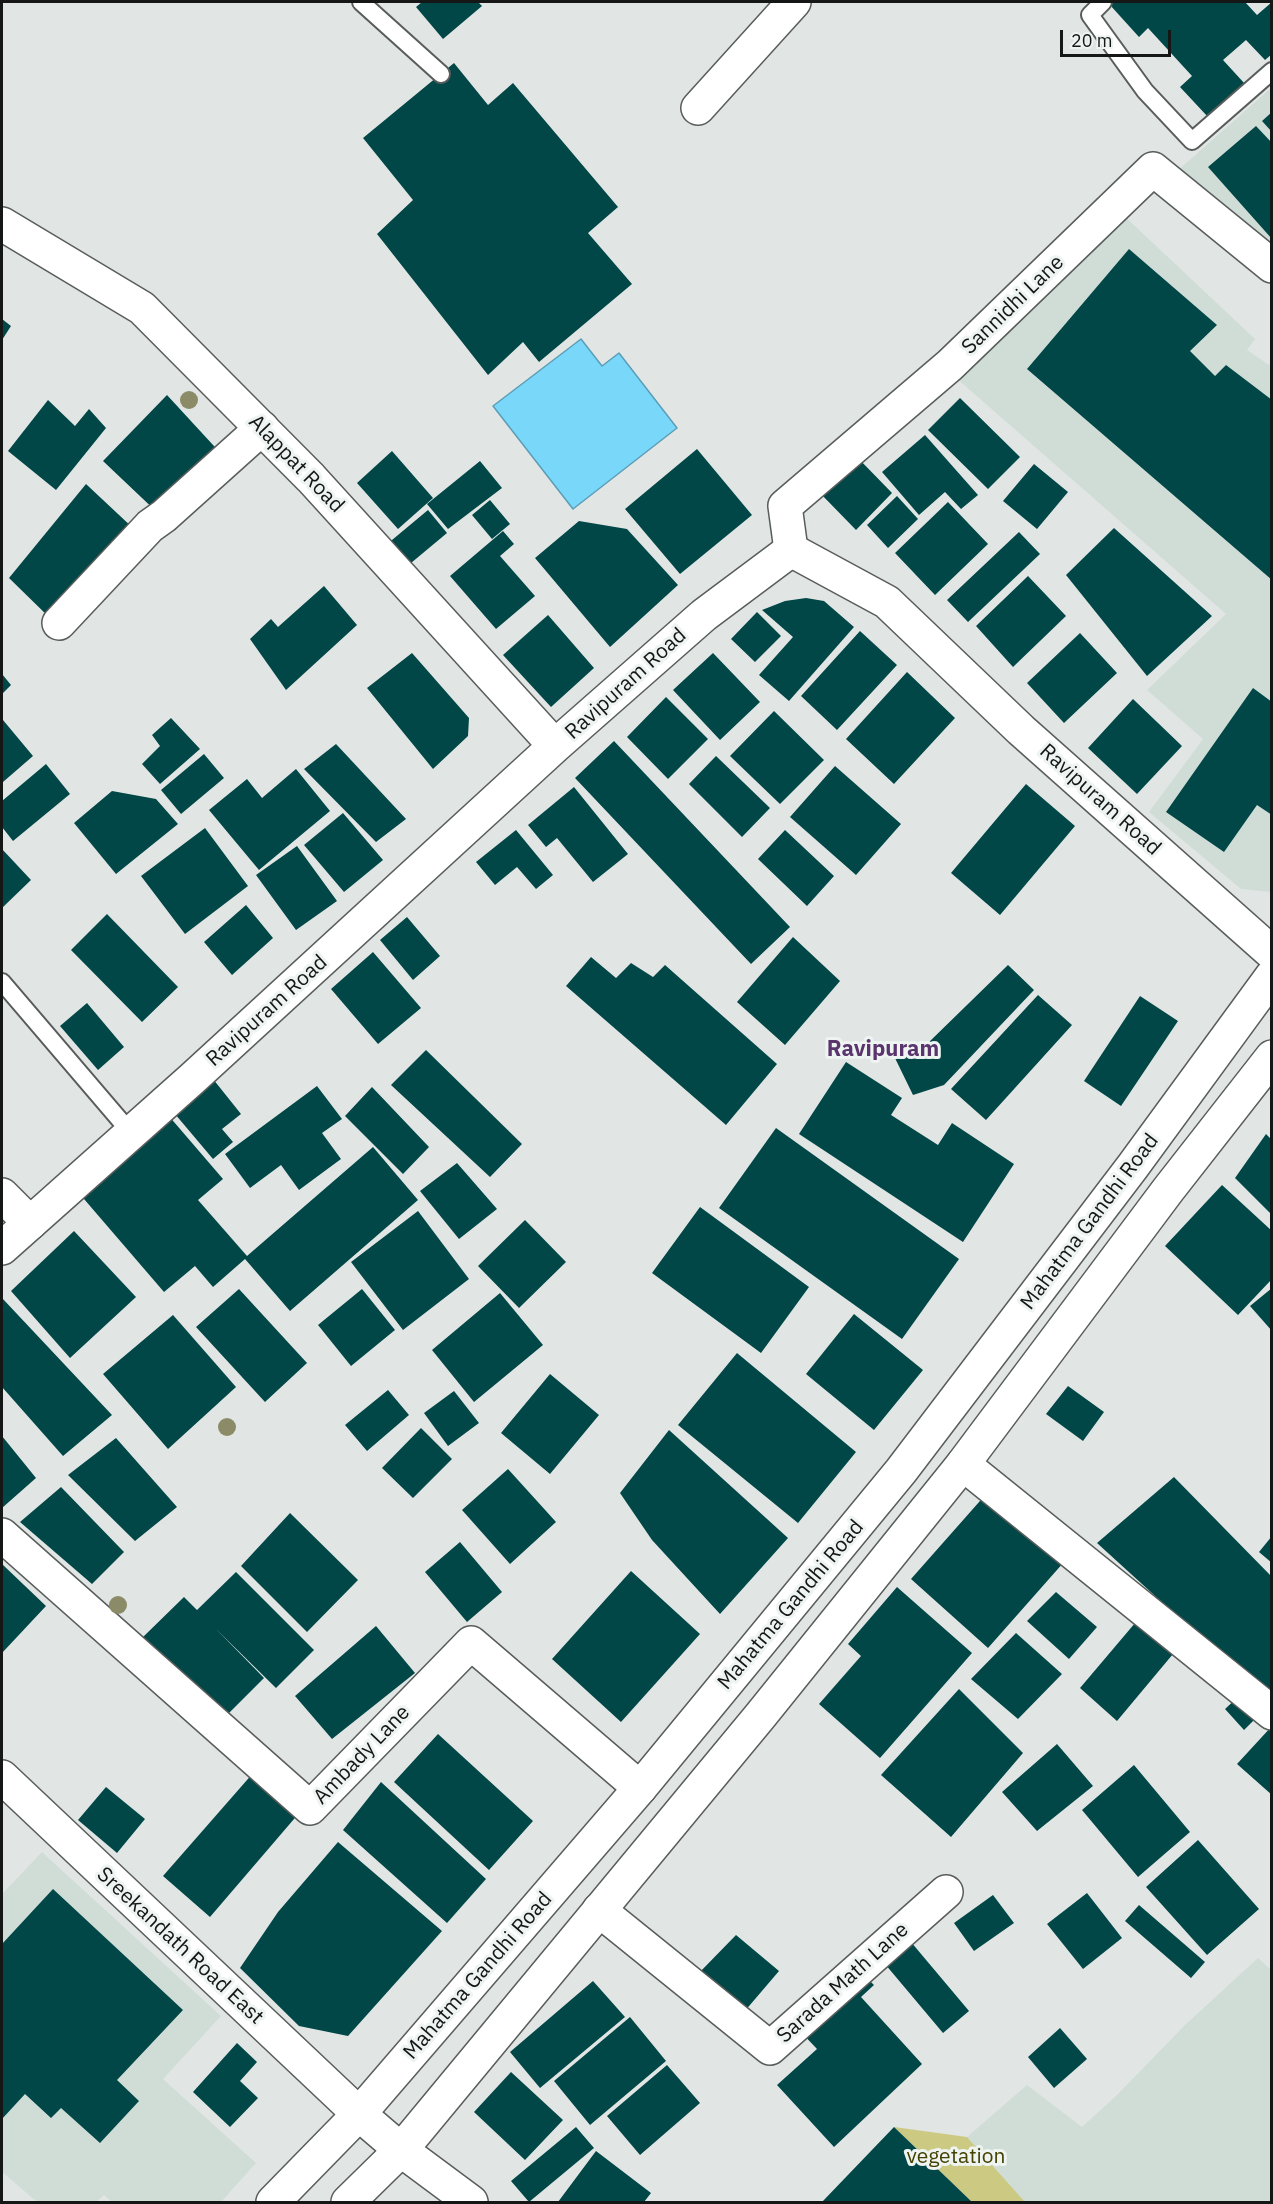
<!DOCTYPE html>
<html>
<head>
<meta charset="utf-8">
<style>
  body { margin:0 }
  #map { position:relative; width:1273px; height:2204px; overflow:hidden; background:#e1e6e4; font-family:"IBM Plex Sans",sans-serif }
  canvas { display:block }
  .frame { position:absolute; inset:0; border:3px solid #151716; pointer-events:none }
  .scale { position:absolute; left:1060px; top:30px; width:111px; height:27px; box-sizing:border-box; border:3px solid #151716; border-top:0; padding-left:8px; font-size:18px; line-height:21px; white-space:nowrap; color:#151716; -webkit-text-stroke:4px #eef4f1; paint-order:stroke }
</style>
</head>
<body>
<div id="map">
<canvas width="1273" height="2204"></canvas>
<div class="frame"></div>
<div class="scale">20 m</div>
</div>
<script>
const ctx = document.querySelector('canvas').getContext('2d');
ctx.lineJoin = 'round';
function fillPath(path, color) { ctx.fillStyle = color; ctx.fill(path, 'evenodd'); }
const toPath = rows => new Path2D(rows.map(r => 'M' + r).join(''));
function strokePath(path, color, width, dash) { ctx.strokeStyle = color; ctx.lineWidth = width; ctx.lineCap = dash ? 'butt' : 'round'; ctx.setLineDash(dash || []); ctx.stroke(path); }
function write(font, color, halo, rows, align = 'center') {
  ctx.font = font + ' "IBM Plex Sans",sans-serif'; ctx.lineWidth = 6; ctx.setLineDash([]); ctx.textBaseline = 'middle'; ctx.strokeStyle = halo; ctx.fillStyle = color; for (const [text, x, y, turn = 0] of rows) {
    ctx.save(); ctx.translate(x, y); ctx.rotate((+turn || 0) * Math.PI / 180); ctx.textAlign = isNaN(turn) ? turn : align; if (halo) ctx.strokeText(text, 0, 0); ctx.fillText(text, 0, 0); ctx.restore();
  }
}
const built = toPath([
  [1271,88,1271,250,1176,172],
  [1119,211,1255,339,1247,350,1272,367,1271,892,1241,889,1149,812,1203,739,1147,690,1226,614,955,377],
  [42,1852,221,2016,163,2079,256,2163,221,2202,112,2202,104,2195,96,2202,37,2202,2,2172,2,1894],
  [1258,1958,1271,1970,1271,2202,1025,2202,967,2137,1027,2085,1082,2127,1117,2095,1185,2025]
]);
const green = toPath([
  [894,2127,967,2137,1025,2202,972,2202]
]);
const water = toPath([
  [581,339,602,366,619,353,677,428,573,509,493,406,581,339]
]);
const building = toPath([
  [422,2,478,2,482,6,443,39,416,7],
  [1114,2,1245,2,1257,15,1272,2,1272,54,1265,60,1246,40,1223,60,1245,84,1208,117,1180,87,1192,76,1148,28,1139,37,1110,5],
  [454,63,488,105,513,83,618,207,588,233,632,284,539,362,523,342,488,375,377,234,413,200,363,138],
  [1272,112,1272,132,1262,121],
  [1256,126,1272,143,1272,239,1208,167],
  [1129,249,1217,325,1190,351,1215,376,1226,365,1272,400,1272,580,1027,369],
  [2,319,11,326,2,340],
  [167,395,225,458,161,516,103,461],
  [960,398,1020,457,988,489,928,430],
  [48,400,75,426,89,409,106,428,56,490,8,451],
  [925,435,978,495,961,509,945,492,919,515,882,472],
  [697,449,752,515,680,574,625,509],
  [392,451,433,498,398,529,357,483],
  [857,457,892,493,856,530,820,493],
  [480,461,502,488,448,529,427,504],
  [1034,464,1068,492,1037,529,1003,501],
  [86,484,134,529,53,621,9,578],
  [897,496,918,519,888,548,867,525],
  [490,500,510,524,492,539,472,515],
  [948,502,988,544,935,595,895,553],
  [428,510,447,533,405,568,386,545],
  [579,521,627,529,678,585,610,647,535,558],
  [1114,528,1212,616,1147,676,1066,575],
  [503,531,514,544,500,556,535,596,496,629,450,576],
  [1019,532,1040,554,968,622,947,600],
  [1028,576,1066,616,1013,667,976,626],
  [324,586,357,625,286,690,250,639,271,619,278,627],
  [806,598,824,601,854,627,789,701,759,675,793,637,762,610,785,601],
  [757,612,781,636,755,662,731,639],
  [548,615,594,668,551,707,503,655],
  [860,631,897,665,837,730,801,696],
  [1080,633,1117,673,1064,723,1027,683],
  [412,653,469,718,468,736,433,769,367,688],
  [713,653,760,702,720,740,673,690],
  [907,672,955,718,894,784,846,739],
  [2,674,11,685,2,694],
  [1253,688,1272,702,1272,815,1257,805,1224,852,1166,812],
  [666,697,708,739,668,779,627,737],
  [1133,699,1182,746,1137,794,1088,748],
  [774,711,824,760,780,804,730,756],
  [171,718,200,749,160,784,142,764,160,746,152,735],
  [3,720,33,756,3,782,2,721],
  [614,741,790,927,751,964,575,778],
  [336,744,406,819,376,842,304,769],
  [204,754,224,778,181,814,161,790],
  [716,756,770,808,742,837,689,784],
  [46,764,70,794,13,841,2,827,2,801],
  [835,766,901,824,856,875,790,817],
  [296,769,330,811,259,870,209,810,247,779,262,798],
  [1026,784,1075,826,1000,915,951,873],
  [574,787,628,854,593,882,557,838,546,847,528,825],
  [112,791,156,799,178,824,116,874,74,823],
  [343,813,383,860,344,892,304,845],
  [205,828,248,886,185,934,141,876],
  [516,830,553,875,536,889,517,867,495,885,476,862],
  [785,830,834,876,807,906,758,859],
  [297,846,337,901,296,930,256,875],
  [2,849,31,880,2,908],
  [246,905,273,938,232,975,204,942],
  [107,914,178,987,142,1022,71,950],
  [407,917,440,956,413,980,380,940],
  [793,937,840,981,785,1045,737,1002],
  [373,952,421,1008,378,1044,331,989],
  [591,957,616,978,631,963,653,977,665,965,777,1064,726,1125,566,986],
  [1008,965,1034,990,944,1085,913,1095,894,1056,927,1044],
  [1038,995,1072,1025,986,1120,951,1089],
  [1140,996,1178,1021,1121,1106,1084,1081],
  [87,1003,124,1047,98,1070,60,1026],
  [426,1050,522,1144,490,1177,391,1085],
  [846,1062,902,1098,891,1115,938,1145,952,1123,1014,1164,963,1242,799,1134],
  [213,1079,241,1114,222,1129,233,1142,213,1159,175,1114],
  [317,1086,342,1119,322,1133,341,1159,299,1190,281,1165,250,1188,225,1154],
  [372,1087,429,1147,403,1174,345,1116],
  [168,1115,223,1179,198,1200,247,1256,373,1147,418,1200,290,1311,245,1259,213,1287,195,1266,164,1292,78,1192],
  [776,1128,959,1259,902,1339,719,1208],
  [1266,1134,1272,1140,1272,1215,1235,1178],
  [457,1163,497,1209,459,1239,420,1191],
  [1222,1185,1272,1231,1272,1279,1238,1315,1165,1246],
  [700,1207,809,1287,761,1353,652,1273],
  [418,1211,469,1279,403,1330,351,1262],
  [525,1220,566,1262,519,1308,478,1266],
  [74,1231,136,1297,70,1358,11,1291],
  [1272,1288,1272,1331,1250,1306],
  [239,1289,307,1363,265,1402,196,1327],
  [362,1289,395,1330,351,1366,318,1325],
  [500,1293,543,1345,474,1402,432,1350],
  [2,1298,112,1415,63,1456,2,1387],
  [854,1314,923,1370,874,1430,806,1374],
  [173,1315,236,1387,168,1449,103,1374],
  [737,1353,856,1452,798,1523,678,1425],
  [550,1374,599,1415,550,1474,501,1433],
  [1068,1386,1104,1412,1083,1441,1046,1414],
  [388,1390,409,1415,367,1451,345,1425],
  [454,1391,479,1423,448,1446,424,1413],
  [421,1428,452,1459,413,1498,382,1468],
  [669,1430,788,1538,720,1614,652,1540,620,1493],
  [2,1436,36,1478,2,1508],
  [116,1438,177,1507,135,1541,68,1475],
  [508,1469,556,1522,510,1564,462,1510],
  [1174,1477,1272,1577,1272,1695,1255,1687,1097,1543],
  [61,1487,124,1552,92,1584,20,1522],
  [987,1493,1064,1562,988,1648,911,1579],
  [290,1513,358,1580,307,1632,241,1566],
  [1272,1536,1272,1563,1259,1552],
  [460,1542,502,1592,467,1622,425,1572],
  [2,1564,46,1606,2,1653],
  [631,1571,700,1634,621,1722,552,1659],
  [236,1572,314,1650,276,1688,216,1629,264,1678,222,1720,142,1638,184,1597,197,1610],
  [897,1587,972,1653,880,1758,819,1704,861,1656,848,1644],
  [1056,1592,1097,1627,1069,1659,1027,1621],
  [1141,1616,1178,1648,1117,1721,1080,1688],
  [376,1626,415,1673,332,1739,295,1696],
  [1016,1633,1062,1674,1018,1719,971,1679],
  [959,1689,1023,1753,951,1837,881,1775],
  [1240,1695,1259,1715,1244,1730,1225,1709],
  [1272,1726,1272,1795,1237,1764],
  [438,1734,533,1821,489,1870,394,1782],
  [1057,1744,1093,1786,1037,1831,1002,1792],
  [1134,1765,1190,1832,1138,1877,1082,1810],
  [254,1772,300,1812,210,1917,163,1876],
  [381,1782,486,1879,447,1923,343,1830],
  [106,1787,145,1819,117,1853,78,1820],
  [1198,1840,1259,1909,1207,1955,1146,1887],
  [338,1842,442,1931,348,2036,299,2026,240,1968,278,1912],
  [53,1889,183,2010,117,2080,139,2101,100,2143,61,2108,51,2118,25,2094,2,2119,2,1944],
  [1087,1893,1122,1938,1083,1969,1047,1924],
  [993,1895,1014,1923,974,1951,954,1923],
  [1139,1905,1205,1962,1191,1978,1125,1921],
  [736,1935,779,1971,744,2012,699,1973],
  [911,1942,969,2011,943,2033,885,1964],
  [861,1972,874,1985,861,1997,922,2064,834,2147,777,2085,817,2049,799,2030],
  [593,1981,625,2017,540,2088,510,2052],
  [630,2017,666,2061,590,2125,554,2081],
  [1060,2028,1087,2059,1054,2088,1028,2057],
  [237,2043,257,2062,240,2081,258,2098,230,2127,193,2092],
  [667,2065,700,2103,640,2155,607,2116],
  [511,2072,563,2120,525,2160,474,2112],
  [576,2127,594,2148,529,2202,511,2181],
  [894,2127,972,2202,822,2202],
  [596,2151,651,2193,644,2202,558,2202]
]);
const lane = toPath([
  [361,2,441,74],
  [1103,2,1090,15,1145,91,1192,141,1272,71],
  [2,982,131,1133]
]);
const street = toPath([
  [698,108,794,2],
  [791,550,785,506,950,365,1153,169,1272,266],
  [59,623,150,526,164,516,262,428],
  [2,1195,30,1223],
  [963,1464,1272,1713],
  [2,1535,310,1808,471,1643,640,1788],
  [599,1910,770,2048,946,1892]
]);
const secondary = toPath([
  [2,224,142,308,311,478,555,746],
  [2,1248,193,1078,555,746,704,615,791,550,887,602,1021,730,1272,953],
  [2,1777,359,2114,401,2150,471,2202]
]);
const primary = toPath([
  [273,2202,359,2114,640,1788,901,1471,1133,1166,1272,976],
  [348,2202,401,2150,761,1715,963,1464,1168,1190,1272,1057]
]);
const trees = [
  [189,400],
  [227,1427],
  [118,1605]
];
const streetNames = [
  ["Sannidhi Lane",1013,305,-44],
  ["Alappat Road",296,464,46],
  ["Ravipuram Road",626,684,-42],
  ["Ravipuram Road",1100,800,42],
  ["Ravipuram Road",267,1011,-42],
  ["Mahatma Gandhi Road",1090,1222,-53],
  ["Mahatma Gandhi Road",791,1605,-50],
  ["Ambady Lane",362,1755,-46],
  ["Sreekandath Road East",180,1946,43],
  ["Mahatma Gandhi Road",478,1976,-49],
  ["Sarada Math Lane",843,1983,-42]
];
const parkNames = [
  ["vegetation",956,2157]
];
const neighbourhoodNames = [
  ["Ravipuram",883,1050]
];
fillPath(built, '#d0ddd7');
fillPath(green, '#ccc983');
fillPath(water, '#79d7fa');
strokePath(water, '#5b9db6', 1.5);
fillPath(building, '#014747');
strokePath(lane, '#585d5b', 20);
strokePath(street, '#585d5b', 36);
strokePath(secondary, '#585d5b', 36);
strokePath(primary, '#585d5b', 36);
strokePath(lane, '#fff', 16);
strokePath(street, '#fff', 33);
strokePath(secondary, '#fff', 33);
strokePath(primary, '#fff', 33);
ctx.fillStyle = '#8b8b67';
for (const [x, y] of trees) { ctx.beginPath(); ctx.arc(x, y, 9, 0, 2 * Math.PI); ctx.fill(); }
write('21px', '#151716', '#eef4f1', streetNames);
write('21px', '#454100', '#eef4f1', parkNames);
write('bold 22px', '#5a356d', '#eef4f1', neighbourhoodNames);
</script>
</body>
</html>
